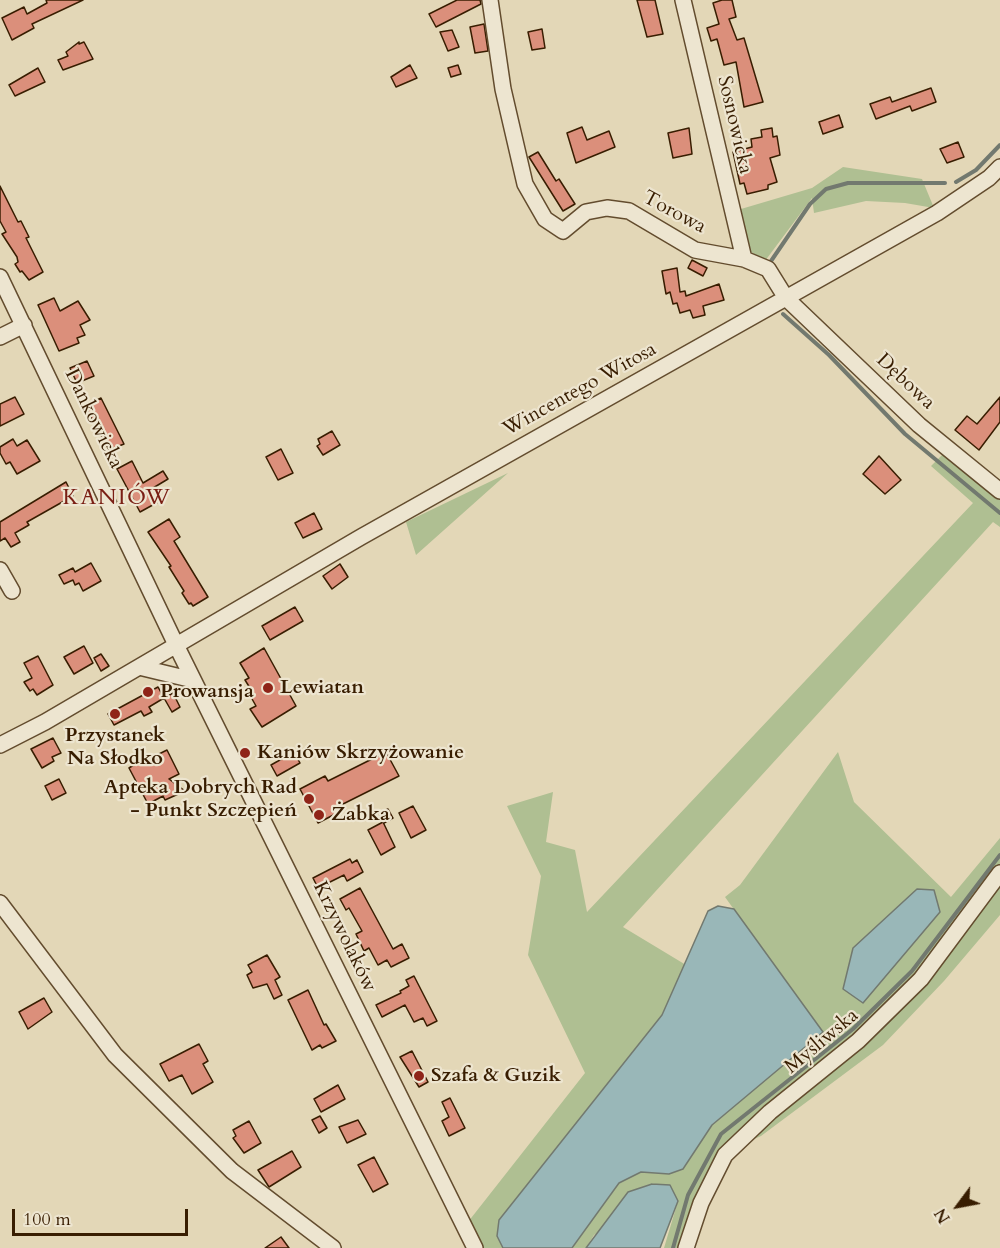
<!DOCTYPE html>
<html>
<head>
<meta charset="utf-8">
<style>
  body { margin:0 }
  #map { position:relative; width:1000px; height:1248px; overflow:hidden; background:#e3d7b7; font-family:Cardo,serif }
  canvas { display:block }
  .north { position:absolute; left:928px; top:1176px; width:60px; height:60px; -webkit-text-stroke:4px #ede5d0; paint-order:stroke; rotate:238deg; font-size:16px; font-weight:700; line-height:24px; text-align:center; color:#381d01 }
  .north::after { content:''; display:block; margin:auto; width:21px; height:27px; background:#381d01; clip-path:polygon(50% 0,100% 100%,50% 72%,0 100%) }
  .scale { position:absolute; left:12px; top:1209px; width:176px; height:27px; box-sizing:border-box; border:3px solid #381d01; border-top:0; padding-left:8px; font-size:18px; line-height:21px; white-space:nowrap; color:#381d01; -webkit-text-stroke:4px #ede5d0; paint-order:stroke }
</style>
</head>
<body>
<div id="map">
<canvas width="1000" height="1248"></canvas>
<div class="north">N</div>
<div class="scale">100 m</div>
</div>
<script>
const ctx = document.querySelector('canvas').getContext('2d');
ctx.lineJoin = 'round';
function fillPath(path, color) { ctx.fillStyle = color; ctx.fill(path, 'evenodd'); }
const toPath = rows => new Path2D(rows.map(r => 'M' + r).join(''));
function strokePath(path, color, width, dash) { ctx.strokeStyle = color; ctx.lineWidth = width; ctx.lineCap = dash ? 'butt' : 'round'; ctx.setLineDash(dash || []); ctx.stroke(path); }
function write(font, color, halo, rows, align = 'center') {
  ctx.font = font + ' Cardo,serif'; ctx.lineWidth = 4.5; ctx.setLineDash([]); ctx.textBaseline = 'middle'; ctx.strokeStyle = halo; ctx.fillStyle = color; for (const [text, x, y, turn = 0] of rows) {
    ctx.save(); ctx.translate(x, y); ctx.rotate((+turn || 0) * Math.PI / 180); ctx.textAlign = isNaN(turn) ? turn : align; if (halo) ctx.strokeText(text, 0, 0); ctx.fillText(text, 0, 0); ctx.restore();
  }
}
const green = toPath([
  [843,167,922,179,934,208,905,203,866,201,814,213,812,198,765,261,748,250,741,209,812,188],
  [943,454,1000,497,1000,527,993,522,623,927,686,965,662,1015,499,1220,497,1236,503,1248,481,1248,468,1222,585,1073,528,955,541,876,507,806,553,792,546,842,575,850,587,912,973,503,931,466],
  [508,473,416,555,406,522],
  [838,752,854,802,951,897,1000,838,1000,915,944,981,883,1045,761,1136,722,1153,681,1248,664,1248,678,1201,670,1185,594,1235,586,1248,572,1248,619,1183,641,1172,669,1174,683,1169,712,1125,822,1032,725,897,740,885]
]);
const water = toPath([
  [917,889,934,890,940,912,863,1003,843,989,853,948,917,889],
  [718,906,734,909,823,1032,712,1125,683,1169,669,1174,641,1172,619,1183,572,1248,503,1248,497,1236,499,1220,662,1015,708,911,718,906],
  [652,1184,670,1185,678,1201,660,1248,586,1248,628,1192,652,1184]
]);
const stream = toPath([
  [956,182,976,170,1000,145],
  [769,264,810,204,826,189,848,183,945,183],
  [783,314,829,355,905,434,1000,513],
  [673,1248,688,1195,721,1134,853,1029,912,971,1000,855]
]);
const building = toPath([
  [46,0,83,0,32,24,34,28,12,40,2,18,24,7,27,14,47,3,46,0],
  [457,0,480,0,481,4,436,27,429,14,457,0],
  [637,0,655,0,663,34,647,37,637,0],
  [722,0,732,0,736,17,729,19,737,40,744,38,763,102,744,107,736,62,724,65,717,39,711,41,707,28,719,24,713,3,722,0],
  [484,24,488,51,475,53,470,27,484,24],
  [542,29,545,48,532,50,528,32,542,29],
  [452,30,459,47,448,51,440,32,452,30],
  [79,42,79,44,84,42,93,59,63,70,58,60,68,56,66,52,79,42],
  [410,65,417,78,396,87,391,77,410,65],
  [458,65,461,74,451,77,448,68,458,65],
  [38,68,45,82,15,96,9,85,38,68],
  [931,88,936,102,912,111,910,106,876,119,870,104,890,97,892,102,931,88],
  [839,115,843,127,823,134,819,122,839,115],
  [582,127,587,140,609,131,615,147,576,163,567,133,582,127],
  [689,128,692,154,673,158,668,133,689,128],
  [772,128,773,137,777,136,780,155,770,158,777,182,768,185,768,189,747,194,744,183,740,184,733,152,752,147,751,139,762,137,761,130,772,128],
  [958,142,964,157,947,163,940,149,958,142],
  [538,152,556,181,559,179,575,204,563,211,529,157,538,152],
  [0,186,18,222,21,221,29,237,26,238,43,272,29,280,22,271,20,272,15,264,18,262,17,257,2,234,6,232,0,221,0,186],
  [692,260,707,268,703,276,688,268,692,260],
  [677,268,680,292,685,291,686,296,719,284,724,300,703,306,705,315,693,318,690,310,680,313,677,303,673,304,670,292,666,294,662,271,677,268],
  [54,298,60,311,78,301,90,320,80,325,85,335,77,338,79,343,59,351,38,305,54,298],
  [87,361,94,376,77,383,70,368,87,361],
  [15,397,24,414,0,426,0,404,15,397],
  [1000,397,1000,422,979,450,955,430,967,416,977,424,1000,397],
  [101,398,124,444,109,450,85,406,101,398],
  [332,431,340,445,323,455,317,446,320,444,318,439,332,431],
  [13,439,17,446,27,440,40,461,17,474,10,462,6,464,0,453,0,447,13,439],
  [281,449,293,473,278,480,266,457,281,449],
  [879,456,901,480,885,494,863,474,879,456],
  [132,461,143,483,163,471,168,479,153,488,160,501,140,512,117,469,132,461],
  [66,482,73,496,27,522,29,525,15,533,20,542,11,547,5,538,0,541,0,522,66,482],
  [314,513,322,529,303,538,295,523,314,513],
  [169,519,180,537,174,541,208,597,193,606,191,603,189,604,182,593,184,591,169,567,171,566,148,532,169,519],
  [91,563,101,581,83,591,79,583,75,585,73,580,64,584,59,575,73,568,75,572,91,563],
  [340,564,348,577,332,589,323,576,340,564],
  [295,607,303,621,270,640,262,626,295,607],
  [84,646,93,663,74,674,64,657,84,646],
  [264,648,296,706,262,727,250,709,256,706,247,690,250,688,245,680,249,678,240,663,264,648],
  [101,654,109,666,101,671,94,658,101,654],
  [38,656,53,685,37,695,33,689,30,691,24,682,32,678,24,663,38,656],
  [158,687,164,698,149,707,152,712,144,716,141,711,114,725,108,714,158,687],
  [173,693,180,707,172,712,164,698,173,693],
  [53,738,61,753,52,757,54,761,42,768,31,749,53,738],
  [167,750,179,774,169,779,185,791,165,800,163,796,148,804,129,768,151,754,153,757,167,750],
  [294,752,300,763,277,776,271,765,294,752],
  [386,752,399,776,341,805,343,810,318,823,300,789,325,776,328,781,386,752],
  [59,779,66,793,52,800,45,786,59,779],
  [413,806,426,830,411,838,399,813,413,806],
  [388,809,393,818,384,823,379,813,388,809],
  [383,822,395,847,381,855,368,830,383,822],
  [350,859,352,863,357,860,363,872,347,881,344,875,318,888,313,878,350,859],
  [360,888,393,949,402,944,409,958,391,967,387,960,378,965,369,948,364,951,356,934,362,931,349,908,346,910,340,899,360,888],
  [267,955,280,977,275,980,282,995,274,999,267,984,253,988,247,975,252,972,248,965,267,955],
  [414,976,437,1021,427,1026,423,1018,414,1022,405,1005,382,1017,376,1005,401,993,400,991,409,986,406,980,414,976],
  [308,990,324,1025,326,1024,336,1041,322,1048,320,1045,312,1050,288,1000,308,990],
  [44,998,52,1012,28,1029,19,1012,44,998],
  [199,1044,208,1061,203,1064,213,1082,192,1094,182,1075,169,1081,160,1064,199,1044],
  [412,1051,428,1082,419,1087,400,1057,412,1051],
  [338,1085,345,1099,321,1112,314,1099,338,1085],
  [450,1098,465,1128,449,1136,442,1121,449,1117,442,1102,450,1098],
  [320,1116,327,1128,319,1133,312,1120,320,1116],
  [358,1120,366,1134,347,1143,339,1127,358,1120],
  [249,1121,261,1143,244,1153,233,1138,236,1136,233,1130,249,1121],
  [292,1151,301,1167,269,1187,258,1170,292,1151],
  [374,1157,388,1184,373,1192,358,1165,374,1157],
  [281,1237,289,1248,265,1248,281,1237]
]);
const minor = toPath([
  [490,0,503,89,525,184,545,219,563,231,586,212,607,208,629,211,695,250,744,259,768,269,786,298,919,425,1000,491],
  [683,0,744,259],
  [0,277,179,651,475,1248],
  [0,337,24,325],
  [0,570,12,591],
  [139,667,193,680],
  [0,745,45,722,361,537,937,213,989,178,1000,167],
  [0,903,115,1055,232,1171,333,1248],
  [686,1248,701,1203,725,1155,770,1112,858,1041,921,979,1000,873]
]);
const markers = [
  [268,688,6,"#8f2418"],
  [148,692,6,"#8f2418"],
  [115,714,6,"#8f2418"],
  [245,753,6,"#8f2418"],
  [309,799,6,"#8f2418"],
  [319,815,6,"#8f2418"],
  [419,1076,6,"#8f2418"]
];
const streetNames = [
  ["Sosnowicka",734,125,77],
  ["Torowa",674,213,28],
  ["Dębowa",905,382,43],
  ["Wincentego Witosa",580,390,-29],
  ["Dankowicka",93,419,64],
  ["Krzywolaków",344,937,64],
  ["Myśliwska",822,1042,-40]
];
const poiNames = [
  ["Lewiatan",280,688],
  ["Prowansja",160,692],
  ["Przystanek",115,736,"center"],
  ["Na Słodko",115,759,"center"],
  ["Kaniów Skrzyżowanie",257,753],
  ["Apteka Dobrych Rad",297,788,"right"],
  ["- Punkt Szczepień",297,811,"right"],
  ["Żabka",331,815],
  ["Szafa & Guzik",431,1076]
];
const quarterNames = [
  ["KANIÓW",117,499]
];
fillPath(green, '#afbf92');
fillPath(water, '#99b7b8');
strokePath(water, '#72796f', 1.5);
strokePath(stream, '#72796f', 4);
fillPath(building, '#db8f7b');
strokePath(building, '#381d01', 1.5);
strokePath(minor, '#634c2e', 18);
strokePath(minor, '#ede5d0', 15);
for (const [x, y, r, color] of markers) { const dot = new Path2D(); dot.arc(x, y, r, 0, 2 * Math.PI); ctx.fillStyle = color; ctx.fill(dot); strokePath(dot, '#ede5d0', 2); }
write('20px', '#381d01', '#ede5d0', streetNames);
write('bold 20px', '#381d01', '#ede5d0', poiNames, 'left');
ctx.letterSpacing = '1.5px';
write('22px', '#7a1f14', '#ede5d0', quarterNames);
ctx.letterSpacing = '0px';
</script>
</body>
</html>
